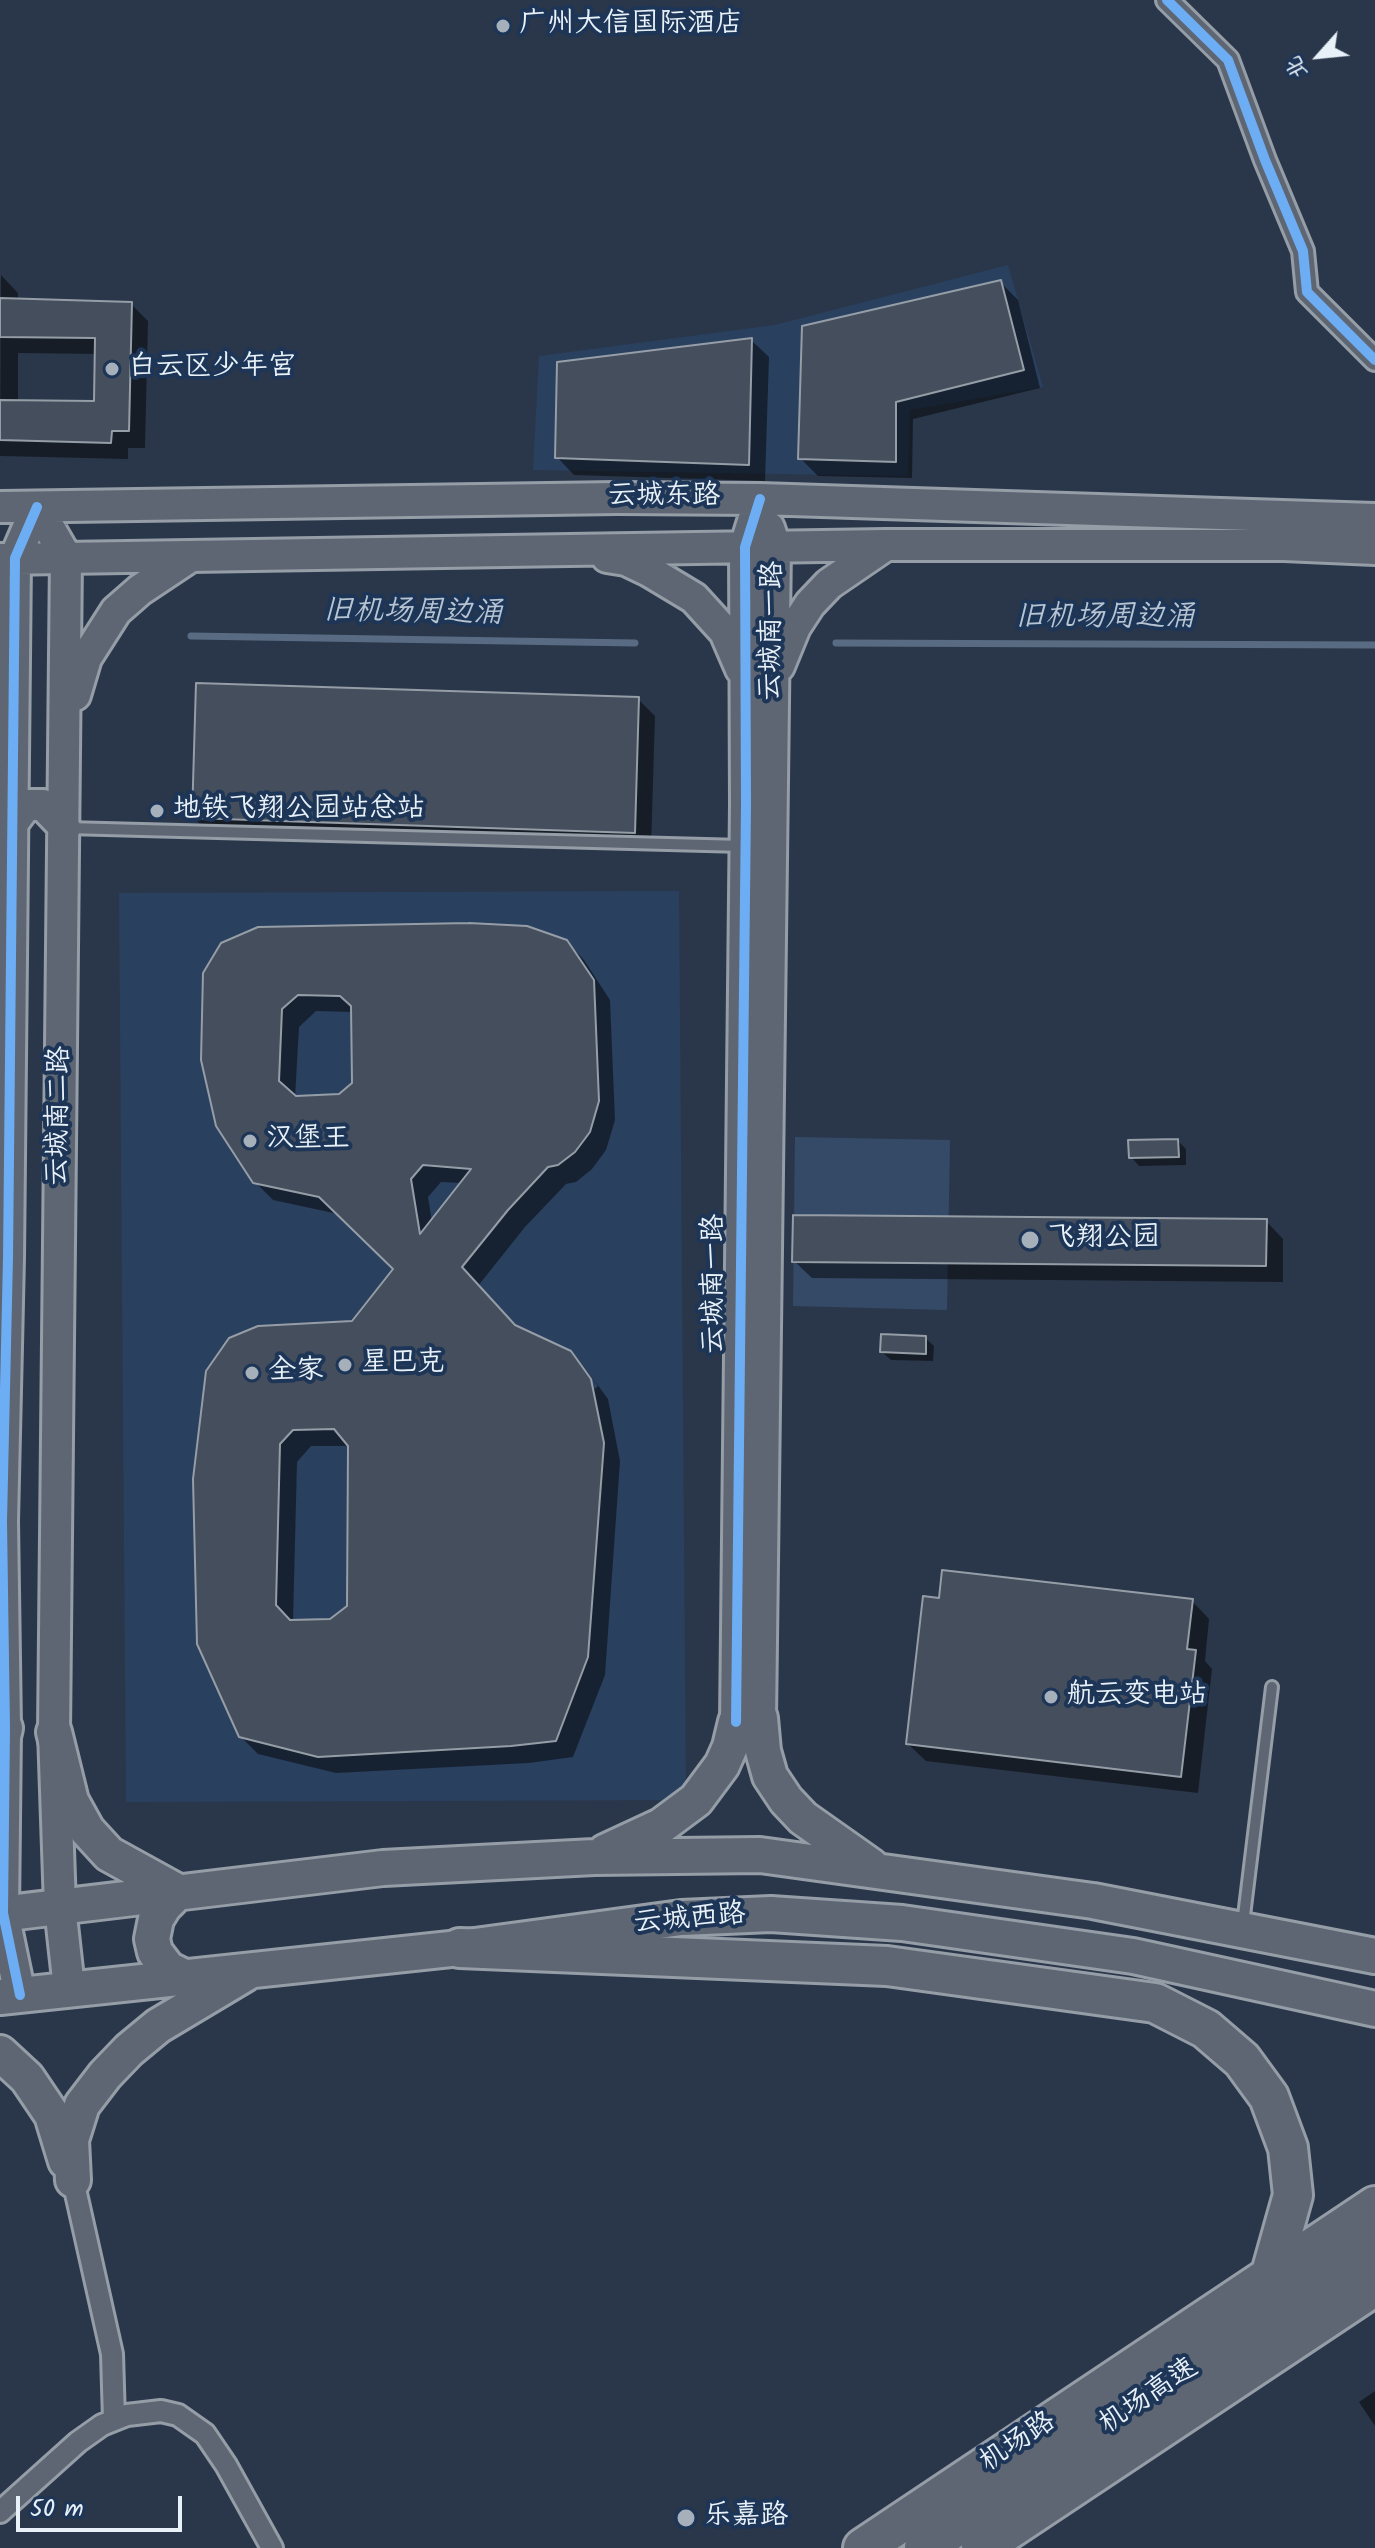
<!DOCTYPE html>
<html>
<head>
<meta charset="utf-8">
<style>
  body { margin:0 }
  #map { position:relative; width:1375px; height:2548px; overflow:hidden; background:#2a374a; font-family:Kalam,"LXGW WenKai TC",sans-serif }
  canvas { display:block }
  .north { position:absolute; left:1279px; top:16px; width:80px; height:80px; -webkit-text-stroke:6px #1d3557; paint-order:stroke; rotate:243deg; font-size:22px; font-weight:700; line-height:32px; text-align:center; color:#e8f1f8 }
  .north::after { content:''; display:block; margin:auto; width:28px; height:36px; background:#e8f1f8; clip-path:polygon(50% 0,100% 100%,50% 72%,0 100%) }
  .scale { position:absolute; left:16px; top:2496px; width:166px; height:36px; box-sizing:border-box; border:4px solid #e8f1f8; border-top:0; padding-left:10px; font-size:24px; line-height:28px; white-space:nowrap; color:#e8f1f8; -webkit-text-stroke:6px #1d3557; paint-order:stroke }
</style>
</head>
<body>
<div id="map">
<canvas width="1375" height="2548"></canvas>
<div class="north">北</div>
<div class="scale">50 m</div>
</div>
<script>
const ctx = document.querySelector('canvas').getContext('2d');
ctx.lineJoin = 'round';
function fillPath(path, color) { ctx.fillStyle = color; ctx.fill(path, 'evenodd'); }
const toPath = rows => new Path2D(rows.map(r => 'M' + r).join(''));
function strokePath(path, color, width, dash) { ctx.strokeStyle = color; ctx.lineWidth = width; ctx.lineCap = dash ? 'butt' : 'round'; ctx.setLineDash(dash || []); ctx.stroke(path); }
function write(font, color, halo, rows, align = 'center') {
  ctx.font = font + ' Kalam,"LXGW WenKai TC",sans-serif'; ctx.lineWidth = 8; ctx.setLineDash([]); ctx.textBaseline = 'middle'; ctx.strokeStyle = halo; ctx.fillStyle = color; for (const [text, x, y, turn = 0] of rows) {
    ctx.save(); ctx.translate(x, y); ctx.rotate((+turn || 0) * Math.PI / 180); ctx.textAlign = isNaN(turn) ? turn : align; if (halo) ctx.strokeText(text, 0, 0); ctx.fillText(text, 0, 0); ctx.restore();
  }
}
const built = toPath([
  [1008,265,1043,387,910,410,908,476,533,470,539,356,775,325],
  [679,891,686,1800,126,1802,119,893]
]);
const green = toPath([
  [795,1137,950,1140,947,1310,793,1306]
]);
const shadow = toPath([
  [1,275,18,293,18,301,131,304,148,321,145,448,128,448,128,459,0,456],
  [18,353,97,354,96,403,18,402],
  [1001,283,1018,300,1040,388,913,419,912,478,818,476,800,458],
  [751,340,769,357,765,481,574,475,557,457],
  [638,699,655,716,651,849,211,835,194,818],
  [566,941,584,960,610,1000,615,1120,606,1150,592,1169,576,1182,566,1184,525,1227,478,1286,517,1328,570,1353,581,1364,578,1364,595,1389,598,1386,586,1369,608,1399,620,1461,605,1675,573,1757,529,1763,336,1773,258,1754,240,1736,195,1479,353,1323,395,1269,338,1214,273,1200,255,1182,205,974],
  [316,1011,353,1012,354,1084,339,1096,295,1098,299,1027],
  [441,1182,462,1183,432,1222,428,1197],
  [311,1446,350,1446,349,1607,331,1621,293,1622,297,1462],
  [1178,1141,1186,1149,1186,1165,1139,1166,1131,1157],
  [1266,1221,1283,1239,1283,1282,812,1278,794,1261],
  [925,1338,934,1346,933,1361,891,1360,882,1352],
  [1192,1601,1209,1619,1205,1661,1212,1669,1198,1793,926,1761,908,1744],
  [1375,2391,1375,2426,1359,2402]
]);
const stream = toPath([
  [191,636,635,643],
  [836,643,1375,645]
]);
const building = toPath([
  [1001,280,1024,370,896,402,896,462,798,459,802,326,1001,280],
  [0,298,132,302,129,431,112,431,111,443,0,440,0,400,94,401,95,338,0,337,0,298],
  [752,338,749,465,555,458,557,362,752,338],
  [196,683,639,697,635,833,192,818,196,683],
  [469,923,527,926,567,940,594,980,599,1101,590,1132,575,1152,558,1165,548,1167,508,1210,462,1267,515,1325,571,1351,591,1379,604,1443,588,1657,556,1741,511,1746,318,1757,239,1737,197,1644,193,1479,206,1371,229,1338,258,1326,352,1321,393,1269,319,1197,253,1183,216,1126,201,1060,203,973,221,943,258,927,469,923],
  [298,995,340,996,351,1006,352,1083,339,1094,296,1096,279,1081,282,1009,298,995],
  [423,1165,471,1169,420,1234,411,1179,423,1165],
  [334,1429,348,1446,347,1606,330,1619,290,1620,276,1605,280,1444,293,1430,334,1429],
  [1178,1139,1179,1157,1129,1158,1128,1140,1178,1139],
  [793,1215,1267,1219,1266,1266,792,1262,793,1215],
  [881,1334,926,1336,926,1354,880,1352,881,1334],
  [942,1570,1193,1599,1187,1649,1196,1650,1181,1777,906,1744,923,1596,939,1598,942,1570]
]);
const lane = toPath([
  [67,828,743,846],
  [1243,1924,1272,1687]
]);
const street = toPath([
  [1167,0,1228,60,1265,160,1303,251,1307,292,1375,360],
  [73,2180,112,2354,114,2420],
  [0,2512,78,2442,102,2425,127,2415,161,2411,178,2415,205,2434,226,2465,272,2548]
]);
const secondary = toPath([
  [0,507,617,498,760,499,1375,519],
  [37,507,66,557,54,1732,60,1907,69,1988],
  [607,557,626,560,649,571,694,598,725,632,741,669],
  [0,559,886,545,1284,545,1375,549],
  [779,666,795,627,810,604,829,584,886,545],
  [75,695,86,658,116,611,140,590,191,556],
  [12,824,26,805,43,805,65,828],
  [760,1718,775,546,769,528],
  [736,1722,746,805,745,547,760,499],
  [20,1995,3,1913,5,1728,2,1521,8,1258,15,558,37,507]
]);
const primary = toPath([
  [760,1718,763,1751,770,1776,786,1800,803,1818,871,1866],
  [54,1732,71,1801,87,1830,109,1854,178,1892],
  [0,1749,5,1728],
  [605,1852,661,1826,696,1800,722,1765,730,1747,736,1722],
  [178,1892,164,1906,156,1919,152,1939,155,1952,168,1969,182,1976],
  [0,1914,383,1868,594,1857,760,1855,1093,1901,1375,1956],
  [0,1997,460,1948,681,1918,771,1914,902,1923,1133,1956,1375,2009],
  [0,2053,27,2078,52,2115,66,2161],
  [73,2180,71,2140,82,2105,105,2075,129,2050,158,2026,245,1974]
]);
const highway = toPath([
  [460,1948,887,1966,1155,2003,1206,2029,1242,2060,1269,2097,1288,2148,1293,2195,1270,2277],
  [863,2548,1375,2206],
  [924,2548,1375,2247],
  [981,2548,1375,2286]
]);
const cycleway = toPath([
  [1167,0,1228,60,1265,160,1303,251,1307,292,1375,360],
  [736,1722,746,805,745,547,760,499],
  [20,1995,3,1913,5,1728,2,1521,8,1258,15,558,37,507]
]);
const markers = [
  [503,26,8,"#a6b0bb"],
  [112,369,8,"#a6b0bb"],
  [157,811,8,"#a6b0bb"],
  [250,1141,8,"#a6b0bb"],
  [1030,1240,10,"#a6b0bb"],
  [345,1365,8,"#a6b0bb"],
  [252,1373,8,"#a6b0bb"],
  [1051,1697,8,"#a6b0bb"],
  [686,2518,10,"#a6b0bb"]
];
const poiNames = [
  ["广州大信国际酒店",519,26],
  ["白云区少年宫",128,369],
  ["地铁飞翔公园站总站",173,811],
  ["汉堡王",266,1141],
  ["飞翔公园",1048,1240],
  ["星巴克",361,1365],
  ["全家",268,1373],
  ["航云变电站",1067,1697],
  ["乐嘉路",704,2518]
];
const streetNames = [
  ["云城东路",664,498],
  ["云城南一路",774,631,-89],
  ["云城南二路",61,1116,-89],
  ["云城南一路",716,1284,-90],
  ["云城西路",690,1921,-5],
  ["机场高速",1150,2398,-34],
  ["机场路",1019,2444,-34]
];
const waterNames = [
  ["旧机场周边涌",413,615,1],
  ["旧机场周边涌",1105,620]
];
fillPath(built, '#2a405f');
fillPath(green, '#354a67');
fillPath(shadow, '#0007');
strokePath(stream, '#586b83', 7);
fillPath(building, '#444e5c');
strokePath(building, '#959da7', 2);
strokePath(lane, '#959da7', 16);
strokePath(street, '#959da7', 26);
strokePath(secondary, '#959da7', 36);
strokePath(primary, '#959da7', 40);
strokePath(highway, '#959da7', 44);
strokePath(lane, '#5d6672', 10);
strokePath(street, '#5d6672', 20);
strokePath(secondary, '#5d6672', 30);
strokePath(primary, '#5d6672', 34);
strokePath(highway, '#5d6672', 38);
strokePath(cycleway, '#6dadf4', 10);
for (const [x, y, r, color] of markers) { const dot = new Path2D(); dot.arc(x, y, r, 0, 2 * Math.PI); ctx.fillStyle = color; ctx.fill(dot); strokePath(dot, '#1d3557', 3); }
write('28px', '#e8f1f8', '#1d3557', poiNames, 'left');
write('28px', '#e8f1f8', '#1d3557', streetNames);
write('italic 30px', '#b7c4d1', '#1d3557', waterNames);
</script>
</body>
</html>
